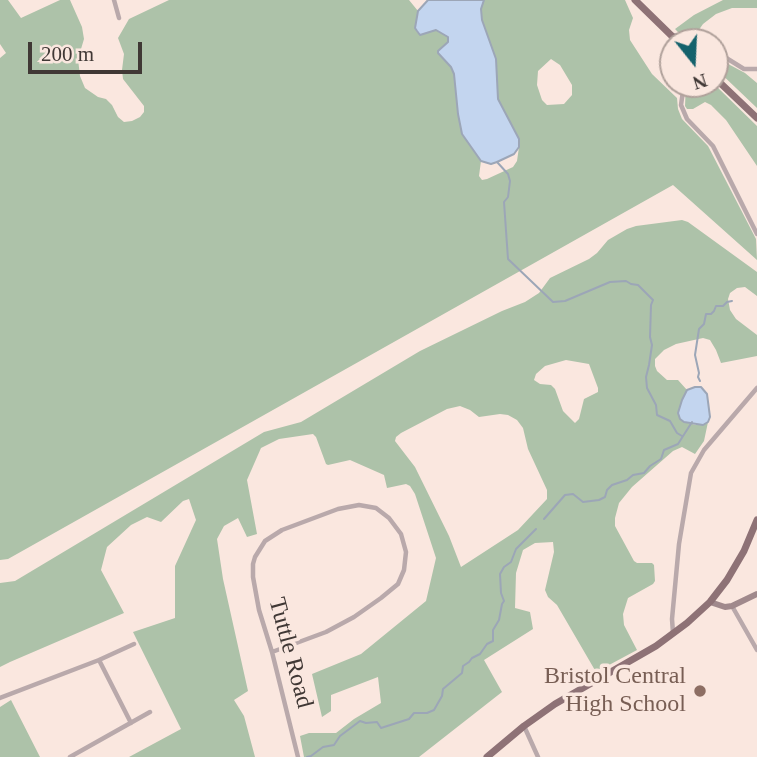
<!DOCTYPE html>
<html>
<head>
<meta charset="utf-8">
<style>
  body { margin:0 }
  #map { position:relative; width:757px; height:757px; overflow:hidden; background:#fae7df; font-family:Georgia,serif }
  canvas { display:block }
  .north { position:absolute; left:659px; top:28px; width:70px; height:70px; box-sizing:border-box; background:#fae7df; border:2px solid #b0a19b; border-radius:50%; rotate:162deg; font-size:19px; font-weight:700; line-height:28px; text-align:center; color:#403835 }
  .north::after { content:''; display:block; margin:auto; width:24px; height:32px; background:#14626c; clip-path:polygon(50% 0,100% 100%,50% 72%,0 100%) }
  .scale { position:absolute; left:28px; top:42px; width:114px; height:32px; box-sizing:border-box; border:4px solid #403835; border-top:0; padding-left:9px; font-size:21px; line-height:24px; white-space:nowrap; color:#403835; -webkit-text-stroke:5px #fae7df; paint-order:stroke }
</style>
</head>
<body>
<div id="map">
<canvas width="757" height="757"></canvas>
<div class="north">N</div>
<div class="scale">200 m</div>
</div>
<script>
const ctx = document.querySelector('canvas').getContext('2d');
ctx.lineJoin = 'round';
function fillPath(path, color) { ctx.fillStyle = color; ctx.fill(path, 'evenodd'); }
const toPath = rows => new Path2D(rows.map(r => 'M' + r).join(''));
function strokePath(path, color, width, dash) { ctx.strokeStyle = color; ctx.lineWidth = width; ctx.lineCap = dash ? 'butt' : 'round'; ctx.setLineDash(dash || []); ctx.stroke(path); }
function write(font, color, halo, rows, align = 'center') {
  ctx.font = font + ' Georgia,serif'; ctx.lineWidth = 7; ctx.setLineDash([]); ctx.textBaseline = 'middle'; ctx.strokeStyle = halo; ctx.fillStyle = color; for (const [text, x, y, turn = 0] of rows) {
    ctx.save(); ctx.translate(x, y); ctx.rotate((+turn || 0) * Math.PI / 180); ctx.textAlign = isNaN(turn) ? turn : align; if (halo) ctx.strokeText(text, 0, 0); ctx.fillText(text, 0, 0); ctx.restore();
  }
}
const forest = toPath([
  [0,0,8,0,21,18,60,0,70,0,82,27,84,39,78,59,80,76,85,88,98,97,106,99,112,105,118,117,124,122,132,121,140,117,144,112,144,106,123,79,122,70,124,54,118,38,129,19,169,0,409,0,418,11,415,27,417,32,420,35,436,30,448,37,448,42,439,51,438,53,451,67,454,74,458,114,462,134,481,161,479,176,482,180,487,179,513,167,517,161,519,147,519,139,498,99,496,59,482,20,481,9,484,0,625,0,633,18,629,30,630,40,652,74,677,98,678,109,682,119,708,146,756,239,757,260,673,185,8,559,0,560,0,58,6,53,0,44],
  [551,59,560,65,572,85,572,95,564,104,547,105,542,100,537,85,538,71],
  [723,0,757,0,757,8,732,8,716,14,703,24,696,34,691,36,678,32,675,29,694,15],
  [715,57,745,73,757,83,757,108,715,68],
  [686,84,714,84,757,126,757,166,726,120,711,105,705,102,693,109,687,109,685,106],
  [682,220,688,222,757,272,757,296,745,287,737,288,730,293,728,299,730,310,736,319,757,335,757,356,721,363,716,350,710,340,703,338,676,344,664,350,655,359,655,366,657,371,667,380,678,380,687,390,682,400,684,422,696,425,706,424,708,422,704,441,695,454,682,447,673,451,632,487,619,503,615,518,615,526,634,561,637,563,652,563,654,565,655,581,653,584,628,598,623,614,624,625,637,650,596,672,557,605,548,597,545,590,554,552,553,542,535,543,523,550,516,573,515,608,530,612,533,629,484,660,502,692,419,757,304,757,300,736,309,733,336,733,354,719,381,703,378,677,331,695,331,711,322,717,312,674,361,654,426,601,436,558,415,494,410,486,406,484,387,488,384,475,350,460,328,465,326,464,316,437,313,434,279,439,261,448,247,480,257,534,247,537,238,518,224,526,217,539,223,579,248,691,234,700,244,716,255,757,129,757,181,729,133,632,175,618,175,566,196,520,189,499,183,501,161,522,147,517,131,525,107,547,101,570,124,613,10,662,0,667,0,583,15,581,264,432,301,422,420,351,502,311,525,302,539,293,550,278,589,259,597,253,608,240,627,229,636,226],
  [566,360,589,364,598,388,598,392,584,399,579,419,575,423,563,411,555,389,551,385,540,384,534,380,536,374,545,366],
  [460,406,470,410,479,417,500,414,508,415,517,420,523,428,528,449,547,490,547,499,518,530,461,567,449,536,415,467,395,441,396,437,401,433,447,409],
  [11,700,40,757,0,757,0,707]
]);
const water = toPath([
  [428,0,484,0,481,9,482,20,496,59,498,99,519,139,519,147,514,154,497,162,491,164,481,161,462,134,458,114,454,74,451,67,438,53,438,51,448,42,448,37,436,30,420,35,417,31,415,28,418,11,428,0],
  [695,387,701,387,707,394,710,417,708,422,703,425,684,422,680,419,678,413,682,400,687,390,695,387]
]);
const stream = toPath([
  [497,162,508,174,510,181,508,197,504,202,508,259,553,302,565,301,610,282,626,281,631,284,638,285,653,300,651,305,650,337,652,345,649,365,646,377,647,388,656,405,657,415,670,421,677,433,682,436],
  [700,381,698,377,699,373,695,355,699,329,704,324,706,314,711,314,714,311,716,306,723,306,727,302,732,301],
  [544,519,565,495,573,494,583,502,599,500,605,497,607,490,612,485,627,480,633,475,644,473,650,466,661,459,664,450,678,444,692,422],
  [307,757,311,756,323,747,334,745,340,736,360,721,366,723,377,722,381,728,409,719,414,713,427,713,434,710,442,696,443,689,462,673,463,666,469,662,472,658,480,654,487,644,493,641,493,630,499,620,502,604,504,601,501,593,500,574,504,567,511,562,516,549,536,529]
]);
const street = toPath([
  [114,0,119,18],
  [672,35,682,36,695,42],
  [715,51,744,69,757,69],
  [684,84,681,105,687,119,713,146,757,234],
  [732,606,757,650],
  [673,633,672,619,679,544,691,473,704,450,757,388],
  [272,652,326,632,354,617,381,598,398,584,404,570,406,552,401,534,389,518,376,508,359,505,338,509,282,530,265,541,255,557,253,564,253,577,259,610,272,652,298,757],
  [99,660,131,723],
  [0,698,99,660,134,644],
  [524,726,538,757],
  [70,757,150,712]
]);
const secondary = toPath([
  [710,602,725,607,732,606,757,594]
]);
const primary = toPath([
  [635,0,678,42],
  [715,78,757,118],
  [487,757,524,726,555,704,656,646,687,623,710,602,727,580,744,551,757,520]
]);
const markers = [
  [700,691,7,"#8d6e63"]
];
const streetNames = [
  ["Tuttle Road",290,653,75]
];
const educationNames = [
  ["Bristol Central",686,677],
  ["High School",686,705]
];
fillPath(forest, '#adc2a9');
fillPath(water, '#c3d5ef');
strokePath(water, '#9ca6b7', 2);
strokePath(stream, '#9ca6b7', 2);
strokePath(street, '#b9a9ab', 4.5);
strokePath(secondary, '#a0898c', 6);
strokePath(primary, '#8e7276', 7);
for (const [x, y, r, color] of markers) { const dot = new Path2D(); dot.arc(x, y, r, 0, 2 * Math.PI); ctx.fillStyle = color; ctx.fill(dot); strokePath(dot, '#fae7df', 2.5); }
write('24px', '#403835', '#fae7df', streetNames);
write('24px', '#785e54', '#fae7df', educationNames, 'right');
</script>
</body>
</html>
